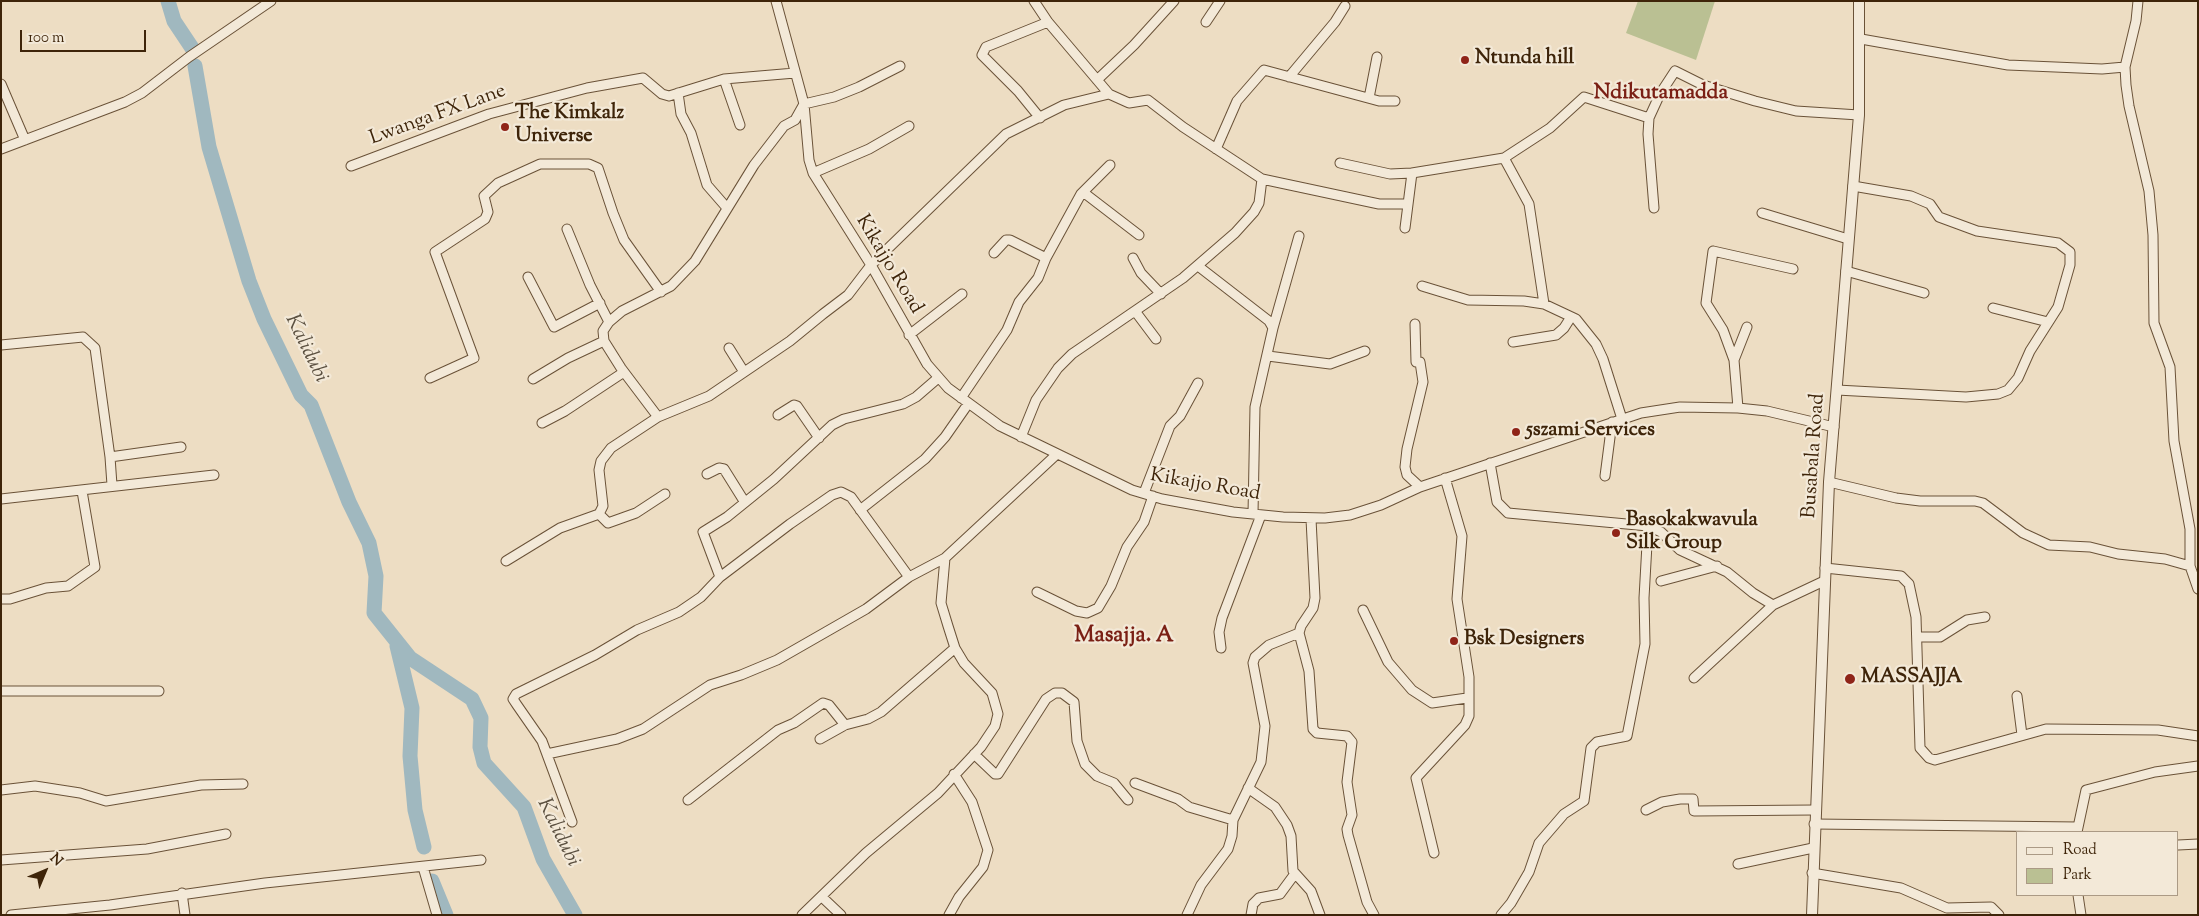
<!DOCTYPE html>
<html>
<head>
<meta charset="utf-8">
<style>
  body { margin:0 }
  #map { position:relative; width:2199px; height:916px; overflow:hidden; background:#edddc3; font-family:"Sorts Mill Goudy",serif }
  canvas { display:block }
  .frame { position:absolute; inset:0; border:2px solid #3e2409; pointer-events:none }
  .legend { position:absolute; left:2016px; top:831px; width:162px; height:65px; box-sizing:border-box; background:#f3e9d8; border:1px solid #ab9a85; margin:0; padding:6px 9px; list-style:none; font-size:15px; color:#3e2409 }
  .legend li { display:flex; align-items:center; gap:10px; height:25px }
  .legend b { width:25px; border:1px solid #ab9a85 }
  .north { position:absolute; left:20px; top:846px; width:50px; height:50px; -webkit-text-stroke:4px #f3e9d8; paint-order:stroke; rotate:45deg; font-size:14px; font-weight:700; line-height:20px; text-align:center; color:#3e2409 }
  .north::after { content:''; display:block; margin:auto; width:18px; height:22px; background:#3e2409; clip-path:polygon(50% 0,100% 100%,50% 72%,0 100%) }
  .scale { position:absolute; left:20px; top:30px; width:126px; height:22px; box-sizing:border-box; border:2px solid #3e2409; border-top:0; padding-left:6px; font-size:15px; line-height:18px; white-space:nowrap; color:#3e2409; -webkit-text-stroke:4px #f3e9d8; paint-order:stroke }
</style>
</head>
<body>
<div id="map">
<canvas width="2199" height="916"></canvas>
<div class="frame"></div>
<ul class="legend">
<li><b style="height:6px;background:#f3e9d8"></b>Road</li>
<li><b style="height:14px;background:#bac093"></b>Park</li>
</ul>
<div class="north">N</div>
<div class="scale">100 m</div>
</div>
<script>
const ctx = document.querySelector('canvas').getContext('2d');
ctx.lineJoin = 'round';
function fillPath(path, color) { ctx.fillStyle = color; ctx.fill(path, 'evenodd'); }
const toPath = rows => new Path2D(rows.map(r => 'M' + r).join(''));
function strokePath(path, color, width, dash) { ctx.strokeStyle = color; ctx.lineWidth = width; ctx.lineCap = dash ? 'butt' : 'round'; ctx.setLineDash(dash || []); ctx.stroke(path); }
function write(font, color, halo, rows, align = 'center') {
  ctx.font = font + ' "Sorts Mill Goudy",serif'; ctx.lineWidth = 4.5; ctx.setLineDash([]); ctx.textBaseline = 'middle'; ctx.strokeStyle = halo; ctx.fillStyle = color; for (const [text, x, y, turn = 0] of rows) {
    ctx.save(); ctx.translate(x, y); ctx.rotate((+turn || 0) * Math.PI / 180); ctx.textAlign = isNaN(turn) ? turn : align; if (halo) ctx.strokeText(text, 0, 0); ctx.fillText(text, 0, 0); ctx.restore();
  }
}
const green = toPath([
  [1638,1,1715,1,1696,60,1626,33]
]);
const river = toPath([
  [168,1,174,21,192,48],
  [195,66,209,147,249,281,264,319,301,395,311,405,349,502,369,543,376,576,374,613,410,658,472,699,481,718,480,747,484,763,524,807,543,859,575,915],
  [397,646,412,708,410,756,415,810,424,847],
  [432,881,446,915]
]);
const minor = toPath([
  [776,1,804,104,809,160,813,173,871,265,927,364,948,388,1000,426,1132,490,1162,499,1233,512,1283,517,1325,518,1350,515,1381,505,1420,487,1641,413,1680,407,1738,408,1767,411,1834,427],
  [1034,1,1048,22,1109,94,1129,103,1148,100,1183,127,1262,179,1379,204,1407,204],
  [2138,1,2136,21,2125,67,2126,85,2129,106,2149,191,2153,235,2154,323,2170,367,2174,441,2190,529,2190,566,2198,589],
  [1206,22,1220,1],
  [1861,39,2008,65,2102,69,2125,67],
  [1289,77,1335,22,1345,6],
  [724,79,740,125],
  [1097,80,1134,45,1174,1],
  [1,84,25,140],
  [678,93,681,114,691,133,707,185,727,208],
  [1369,98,1377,57],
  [1040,118,1018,91,982,55,986,47,1048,22],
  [1,149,125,102,142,93,189,57,271,1],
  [1216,149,1237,101,1264,70,1379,101,1395,101],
  [1504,158,1529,204,1544,304],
  [1340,163,1390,174,1412,173],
  [351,166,489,114,587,88,643,78,662,94,669,96,724,79,795,73],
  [813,173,869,149,909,126],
  [1083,192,1139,235],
  [1654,208,1648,134,1649,118,1660,94,1675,71,1703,85,1755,101,1796,111,1859,115],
  [1762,213,1848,239],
  [1405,228,1412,173,1504,158,1550,128,1584,97,1649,118],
  [567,229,590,285,609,322],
  [994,253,1006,240,1010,240,1046,258],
  [1133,258,1141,273,1161,294],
  [1198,266,1269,321,1273,328,1255,407,1253,514],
  [1846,271,1924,293],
  [528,277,554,327,600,303],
  [1422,286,1468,300,1524,301,1544,304,1576,319,1596,344,1603,359,1622,419],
  [1993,308,2048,322],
  [1135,311,1156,339],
  [1415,324,1416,362,1420,362,1423,382,1407,449,1405,467,1407,475,1420,487],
  [1273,328,1299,236],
  [909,335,962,294],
  [1513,342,1556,335,1564,328,1571,317],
  [1,345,83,337,95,348,110,457,112,485],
  [729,348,744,372],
  [1268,356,1330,364,1365,351],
  [1734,360,1747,327],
  [430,378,474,358,435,252,485,219,488,212,484,196,498,183,540,164,589,164,598,168,613,213,624,240,661,292],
  [533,379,568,358,604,341],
  [1837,390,1966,397,1998,394,2008,390,2018,378,2030,351,2058,307,2070,265,2070,252,2058,243,1977,231,1939,217,1930,204,1911,196,1853,186],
  [961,398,1007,330,1019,302,1038,278,1046,258,1081,194,1110,165],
  [1738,408,1734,360,1723,330,1706,303,1713,251,1793,269],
  [778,415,794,405,797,406,819,438],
  [658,417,621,368,604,341,603,331,609,322,622,311,671,286,695,261,754,165,784,126,795,120,804,104,834,97,859,87,900,66],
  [542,423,565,411,624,372],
  [1021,437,1036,400,1058,368,1072,354,1183,278,1235,233,1254,212,1259,203,1262,179],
  [110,457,181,447],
  [1490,463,1497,502,1508,513,1648,526,1661,532,1680,550,1727,572,1753,593,1773,605],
  [707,474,719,468,724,469,744,501],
  [1605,476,1612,422],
  [1829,482,1896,498,1920,501,1975,501,1983,503,2023,533,2049,545,2090,547,2118,554,2165,559,2190,566],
  [1144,493,1170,426,1180,416,1198,383],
  [1,499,214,475],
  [860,510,925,459,945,437,968,404],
  [599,514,608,523,636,513,665,494],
  [1311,519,1315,598,1313,608,1301,626,1299,633,1309,671,1313,729,1317,733,1347,736,1352,742,1347,782,1352,815,1347,829,1348,835,1367,902,1374,915],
  [506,561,560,528,599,514,603,506,599,470,601,461,611,448,658,417,709,396,790,341,823,314,848,295,871,265,1006,134,1064,105,1109,94],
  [1825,568,1901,576,1909,584,1916,617,1920,748,1929,758,1935,760,2046,729,2158,730,2198,736],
  [720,577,703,532,727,517,774,479,832,425,844,419,903,404,916,397,938,378],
  [1661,581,1717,566],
  [1037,592,1076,611,1087,613,1098,608,1111,586,1127,547,1144,522,1153,496],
  [1,599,10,599,46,588,68,586,95,567,82,491],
  [1363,610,1388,662,1412,690,1432,703,1467,698],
  [1917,637,1940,637,1967,620,1985,617],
  [1221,648,1219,632,1222,618,1261,515],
  [1694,678,1773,605,1824,581],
  [1,691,159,691],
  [2017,696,2022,735],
  [820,739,845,725,868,719,881,712,955,648],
  [547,754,617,739,643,729,710,685,741,675,777,660,866,609,909,577,945,558,1057,454],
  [974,754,995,774,998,774,1046,699,1055,693,1062,693,1074,702,1077,741,1085,764,1097,776,1114,783,1128,800],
  [1135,783,1178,799,1189,807,1233,820],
  [1248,788,1275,807,1287,825,1291,836,1293,871,1311,891,1320,915],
  [1,790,35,786,80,793,106,801,201,785,243,784],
  [688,800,778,730,794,723,823,703,829,705,845,725],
  [1646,810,1662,802,1680,799,1693,799,1694,811,1814,810],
  [572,822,542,741,517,705,513,699,516,694,595,655,637,630,679,612,701,597,720,577,790,524,832,495,841,492,851,497,909,577],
  [1814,824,2078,827],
  [2077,832,2086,790,2155,772,2198,766],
  [2178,845,2198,844],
  [1434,853,1416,778,1465,725,1469,716,1469,677,1457,599,1462,536,1445,478],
  [1,860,147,849,226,834],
  [1738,864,1813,848],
  [423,867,437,915],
  [1812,873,1901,888,1947,908,1991,907,1999,915],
  [182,893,185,915],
  [2078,895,2081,915],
  [822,897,841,915],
  [11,915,110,905,265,883,481,860],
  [802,915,866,853,938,793,981,747,995,726,998,714,992,693,964,663,955,648,948,626,941,603,945,558],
  [949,915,959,897,983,867,988,850,972,802,954,774],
  [1187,915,1201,885,1228,849,1232,836,1233,820,1261,762,1265,726,1253,663,1255,657,1269,645,1299,633],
  [1251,915,1253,904,1259,898,1280,894,1294,875],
  [1501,915,1511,903,1529,872,1539,843,1564,814,1584,801,1591,748,1597,742,1627,736,1645,644,1644,598,1648,526]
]);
const tertiary = toPath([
  [1812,915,1829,482,1859,115,1859,1]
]);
const markers = [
  [1465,60,5,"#8f2418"],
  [505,127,5,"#8f2418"],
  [1516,432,5,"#8f2418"],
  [1616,533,5,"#8f2418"],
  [1454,641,5,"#8f2418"],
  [1850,679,6,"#8f2418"]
];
const poiNames = [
  ["Ntunda hill",1475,60],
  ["The Kimkalz",515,115],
  ["Universe",515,138],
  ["5szami Services",1526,432],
  ["Basokakwavula",1626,522],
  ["Silk Group",1626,545],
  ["Bsk Designers",1464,641],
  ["MASSAJJA",1861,679]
];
const streetNames = [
  ["Lwanga FX Lane",438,116,-20],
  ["Kikajjo Road",888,265,59],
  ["Busabala Road",1815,456,-86],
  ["Kikajjo Road",1205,486,10]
];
const neighbourhoodNames = [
  ["Ndikutamadda",1661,94]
];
const waterNames = [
  ["Kalidubi",305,349,64],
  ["Kalidubi",557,833,64]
];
const quarterNames = [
  ["Masajja. A",1124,637]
];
fillPath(green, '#bac093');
strokePath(river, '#a0b8bf', 15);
strokePath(minor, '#6a5238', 11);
strokePath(tertiary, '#6a5238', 12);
strokePath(minor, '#f3e9d8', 9);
strokePath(tertiary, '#f3e9d8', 10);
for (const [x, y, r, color] of markers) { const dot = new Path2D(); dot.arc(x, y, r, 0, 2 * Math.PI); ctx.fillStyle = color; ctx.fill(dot); strokePath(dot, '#f3e9d8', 2); }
write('bold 20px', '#3e2409', '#f3e9d8', poiNames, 'left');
write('20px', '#3e2409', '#f3e9d8', streetNames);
write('bold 21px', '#7a1f14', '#f3e9d8', neighbourhoodNames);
write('italic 21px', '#5b5040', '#f3e9d8', waterNames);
write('bold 22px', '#7a1f14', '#f3e9d8', quarterNames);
</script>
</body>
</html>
